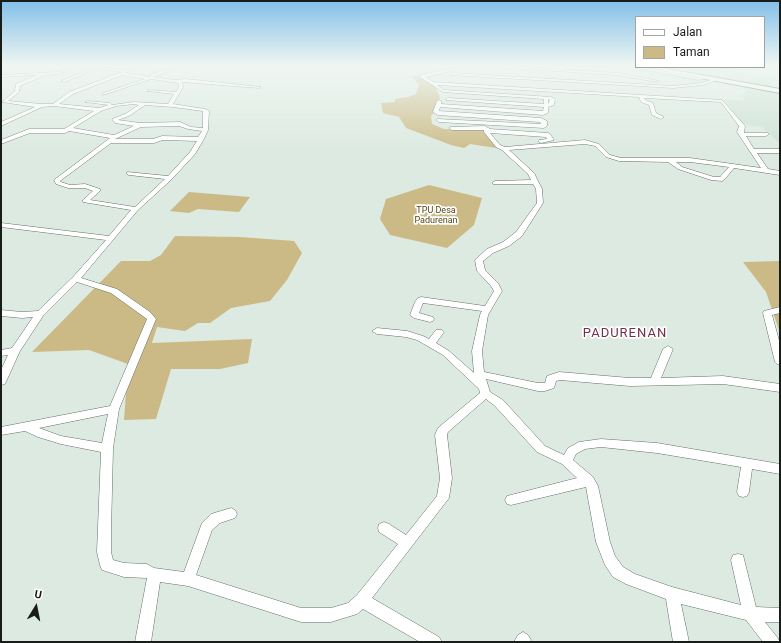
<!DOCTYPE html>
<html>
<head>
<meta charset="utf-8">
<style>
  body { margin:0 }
  #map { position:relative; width:781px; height:643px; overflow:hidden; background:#dceae1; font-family:Roboto,sans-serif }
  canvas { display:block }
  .frame { position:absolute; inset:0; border:2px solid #181d1a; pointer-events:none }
  .legend { position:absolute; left:635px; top:16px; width:130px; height:52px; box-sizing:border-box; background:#fff; border:1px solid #a3a5a3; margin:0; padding:5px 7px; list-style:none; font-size:12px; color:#181d1a }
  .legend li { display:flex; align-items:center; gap:8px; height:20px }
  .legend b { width:20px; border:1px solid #a3a5a3 }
  .north { position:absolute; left:16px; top:587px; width:40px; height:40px; -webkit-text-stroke:3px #fff; paint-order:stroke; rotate:10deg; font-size:11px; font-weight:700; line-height:16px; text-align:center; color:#181d1a }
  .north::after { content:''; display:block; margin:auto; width:14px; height:18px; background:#181d1a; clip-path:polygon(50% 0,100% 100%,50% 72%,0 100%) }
</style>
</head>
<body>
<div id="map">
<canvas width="781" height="643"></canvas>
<div class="frame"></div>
<ul class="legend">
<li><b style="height:5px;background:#fff"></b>Jalan</li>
<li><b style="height:11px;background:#cbba85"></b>Taman</li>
</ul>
<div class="north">U</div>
</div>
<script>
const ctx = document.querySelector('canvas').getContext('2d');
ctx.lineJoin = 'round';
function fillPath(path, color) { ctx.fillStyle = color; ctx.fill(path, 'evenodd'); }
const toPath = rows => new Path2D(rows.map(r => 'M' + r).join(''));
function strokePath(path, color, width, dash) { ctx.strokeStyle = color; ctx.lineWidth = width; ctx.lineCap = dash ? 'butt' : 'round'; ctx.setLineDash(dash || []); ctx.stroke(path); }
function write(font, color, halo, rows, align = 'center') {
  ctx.font = font + ' Roboto,sans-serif'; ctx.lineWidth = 3.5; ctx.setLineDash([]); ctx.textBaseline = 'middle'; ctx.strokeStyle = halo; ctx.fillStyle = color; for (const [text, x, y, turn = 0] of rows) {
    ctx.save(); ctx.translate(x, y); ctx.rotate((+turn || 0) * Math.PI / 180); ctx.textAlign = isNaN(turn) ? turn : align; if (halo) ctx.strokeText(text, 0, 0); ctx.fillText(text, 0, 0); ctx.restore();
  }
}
const built = toPath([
  [570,65,710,67,776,77,779,81,771,81,769,86,780,89,780,107,778,107,780,109,780,142,778,142,762,127,743,124,724,100,744,100,742,95,755,84,711,77,703,84,615,69,582,68]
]);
const green = toPath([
  [411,76,421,76,435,86,440,97,437,110,431,116,432,124,444,129,487,130,503,149,470,144,464,148,451,145,406,128,399,117,383,113,381,103,395,102,395,99,408,97,416,94,419,85],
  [429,185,482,198,474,225,447,248,390,235,380,219,386,199],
  [189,192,250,197,239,212,198,209,189,213,170,211],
  [175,236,240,237,294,241,302,253,287,280,270,301,231,308,210,323,198,323,185,331,157,327,152,343,252,339,248,363,220,369,171,369,156,419,124,420,128,364,89,350,32,352,121,261,150,261,161,255],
  [780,261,780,333,766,292,743,262]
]);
const street = toPath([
  [80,65,86,65,58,74,45,75,20,86,19,92,8,101,42,104,53,104,69,92,122,72,95,69,65,82,61,81,99,65,104,65,100,67,125,70,131,65,136,65,126,73,150,77,150,75,179,65,185,65,153,77,175,80,186,79,261,87,259,88,182,82,183,87,173,104,205,109,209,111,208,130,204,139,195,154,172,179,138,210,81,278,117,289,150,312,156,319,119,409,113,448,111,532,111,552,113,560,124,563,147,564,154,568,184,572,202,523,211,514,231,508,235,510,237,514,235,518,220,523,212,530,196,575,301,608,331,608,348,603,357,595,398,544,379,532,378,528,379,524,384,522,389,524,406,535,437,496,440,478,435,435,437,430,439,427,480,393,479,389,443,355,417,340,406,337,377,334,372,331,377,328,407,331,423,336,429,339,436,330,442,330,444,332,436,343,449,351,474,373,472,351,480,315,482,311,423,303,419,313,433,317,434,319,433,321,430,322,414,318,410,315,415,302,418,298,421,297,485,306,494,291,491,286,477,271,475,260,487,249,503,242,516,232,537,203,536,189,533,184,493,184,493,182,495,181,531,180,528,174,502,150,496,147,484,132,484,130,452,130,450,129,450,127,485,126,490,129,548,133,550,134,554,140,541,143,538,141,539,140,547,139,546,137,490,133,500,145,505,147,585,140,599,144,610,155,621,158,690,158,761,168,737,132,739,126,721,102,644,98,645,100,653,103,656,113,664,117,661,119,652,115,649,105,641,102,639,97,437,85,444,90,551,97,555,99,554,105,548,107,548,113,543,115,440,107,439,111,541,118,547,121,547,126,544,128,439,122,436,120,437,119,541,124,540,122,438,115,433,112,437,101,439,100,441,101,441,104,543,111,544,107,446,100,446,99,448,98,544,104,544,99,443,92,420,77,420,75,468,65,491,65,618,73,659,81,657,82,618,75,474,66,426,77,433,82,722,100,745,126,744,133,768,133,769,134,766,136,746,136,754,149,780,149,780,153,757,153,768,169,780,171,780,175,734,168,724,180,722,181,711,180,678,169,668,162,619,161,606,157,595,146,585,144,509,150,534,173,542,189,543,203,522,236,509,246,493,253,483,261,485,270,498,283,502,291,488,315,482,351,484,372,538,383,545,383,547,376,559,372,630,378,651,378,663,349,668,346,673,349,661,378,723,376,780,384,780,392,723,384,630,386,560,380,556,381,554,388,545,391,538,391,486,379,490,392,503,400,545,446,564,455,568,448,579,442,601,439,657,443,780,464,780,474,752,469,749,492,747,496,743,497,739,496,737,492,741,467,657,453,601,447,585,449,576,454,573,460,593,477,598,486,610,542,615,556,623,567,635,574,672,587,741,605,731,560,733,555,738,554,743,555,756,607,780,608,780,622,765,622,777,637,780,642,763,642,746,620,681,604,689,642,673,642,666,599,626,584,613,577,605,565,596,542,586,487,511,505,507,504,505,500,507,496,577,478,562,464,537,452,495,406,486,399,448,432,447,435,452,478,449,498,372,598,439,637,442,642,420,642,363,609,357,614,331,622,301,622,188,586,160,582,151,642,135,642,147,578,124,577,102,570,100,565,97,552,101,452,61,444,38,437,25,431,1,435,1,427,110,406,147,319,111,293,77,282,43,316,20,351,5,384,1,385,1,370,8,355,1,356,1,350,12,348,33,317,22,318,1,316,1,310,22,312,38,311,73,277,106,240,1,227,1,223,109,236,131,210,83,202,83,200,93,191,85,188,68,188,56,184,54,180,110,138,69,131,65,133,30,133,1,144,1,140,29,129,64,129,94,111,54,106,42,107,1,126,1,122,35,107,2,102,15,91,16,84,37,75,1,77,1,75,58,72,80,65],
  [122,75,145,79,103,93,103,95,151,79,178,83,179,87,176,92,149,90,147,91,174,94,168,104,134,102,112,105,110,103,87,101,85,102,109,105,99,108,59,104,73,94,122,75],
  [548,99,550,100,548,104,548,99],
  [134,104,139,105,125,114,112,119,115,123,134,126,114,135,73,128,101,111,116,106,134,104],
  [145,105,173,107,203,111,203,128,191,127,180,122,140,123,118,120,129,116,145,105],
  [179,126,188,129,202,131,198,137,162,136,153,139,115,139,141,127,179,126],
  [163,140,197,141,190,152,168,176,127,172,127,174,129,175,165,179,135,207,90,200,100,191,100,189,85,184,70,185,61,182,60,181,111,143,154,143,163,140],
  [676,162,690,162,729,167,720,177,714,177,682,167,676,162],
  [108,414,102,443,61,436,39,428,108,414],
  [368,65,398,65,395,67,410,65,394,69,390,67,369,67,367,66,368,65],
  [621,65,629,65,699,78,705,76,707,77,699,80,621,65],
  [706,67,738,67,739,68,737,69,706,67],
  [452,73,673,86,702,83,717,78,719,79,703,85,673,88,450,75,452,73],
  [780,307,780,313,772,315,780,344,780,365,777,364,775,362,763,313,764,311,780,307],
  [523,632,528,635,531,640,530,642,514,642,518,635,523,632]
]);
const primary = toPath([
  [642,67,656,67,780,89,780,93,642,67]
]);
const farParknames = [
  ["TPU Desa",436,211],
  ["Padurenan",436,221]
];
const quarterNames = [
  ["PADURENAN",625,334]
];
fillPath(built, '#cce1d3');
fillPath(green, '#cbba85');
strokePath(street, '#637068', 1);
strokePath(primary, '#637068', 2);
fillPath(street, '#fff');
fillPath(primary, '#fff');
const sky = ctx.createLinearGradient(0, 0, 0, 155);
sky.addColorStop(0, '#82bfe9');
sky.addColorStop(0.42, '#eff6f2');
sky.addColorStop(1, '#eff6f200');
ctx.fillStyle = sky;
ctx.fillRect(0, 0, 781, 155);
write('9px', '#534617', '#fff', farParknames);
ctx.letterSpacing = '1px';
write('13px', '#722f4c', '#fff', quarterNames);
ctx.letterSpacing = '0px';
</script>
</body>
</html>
